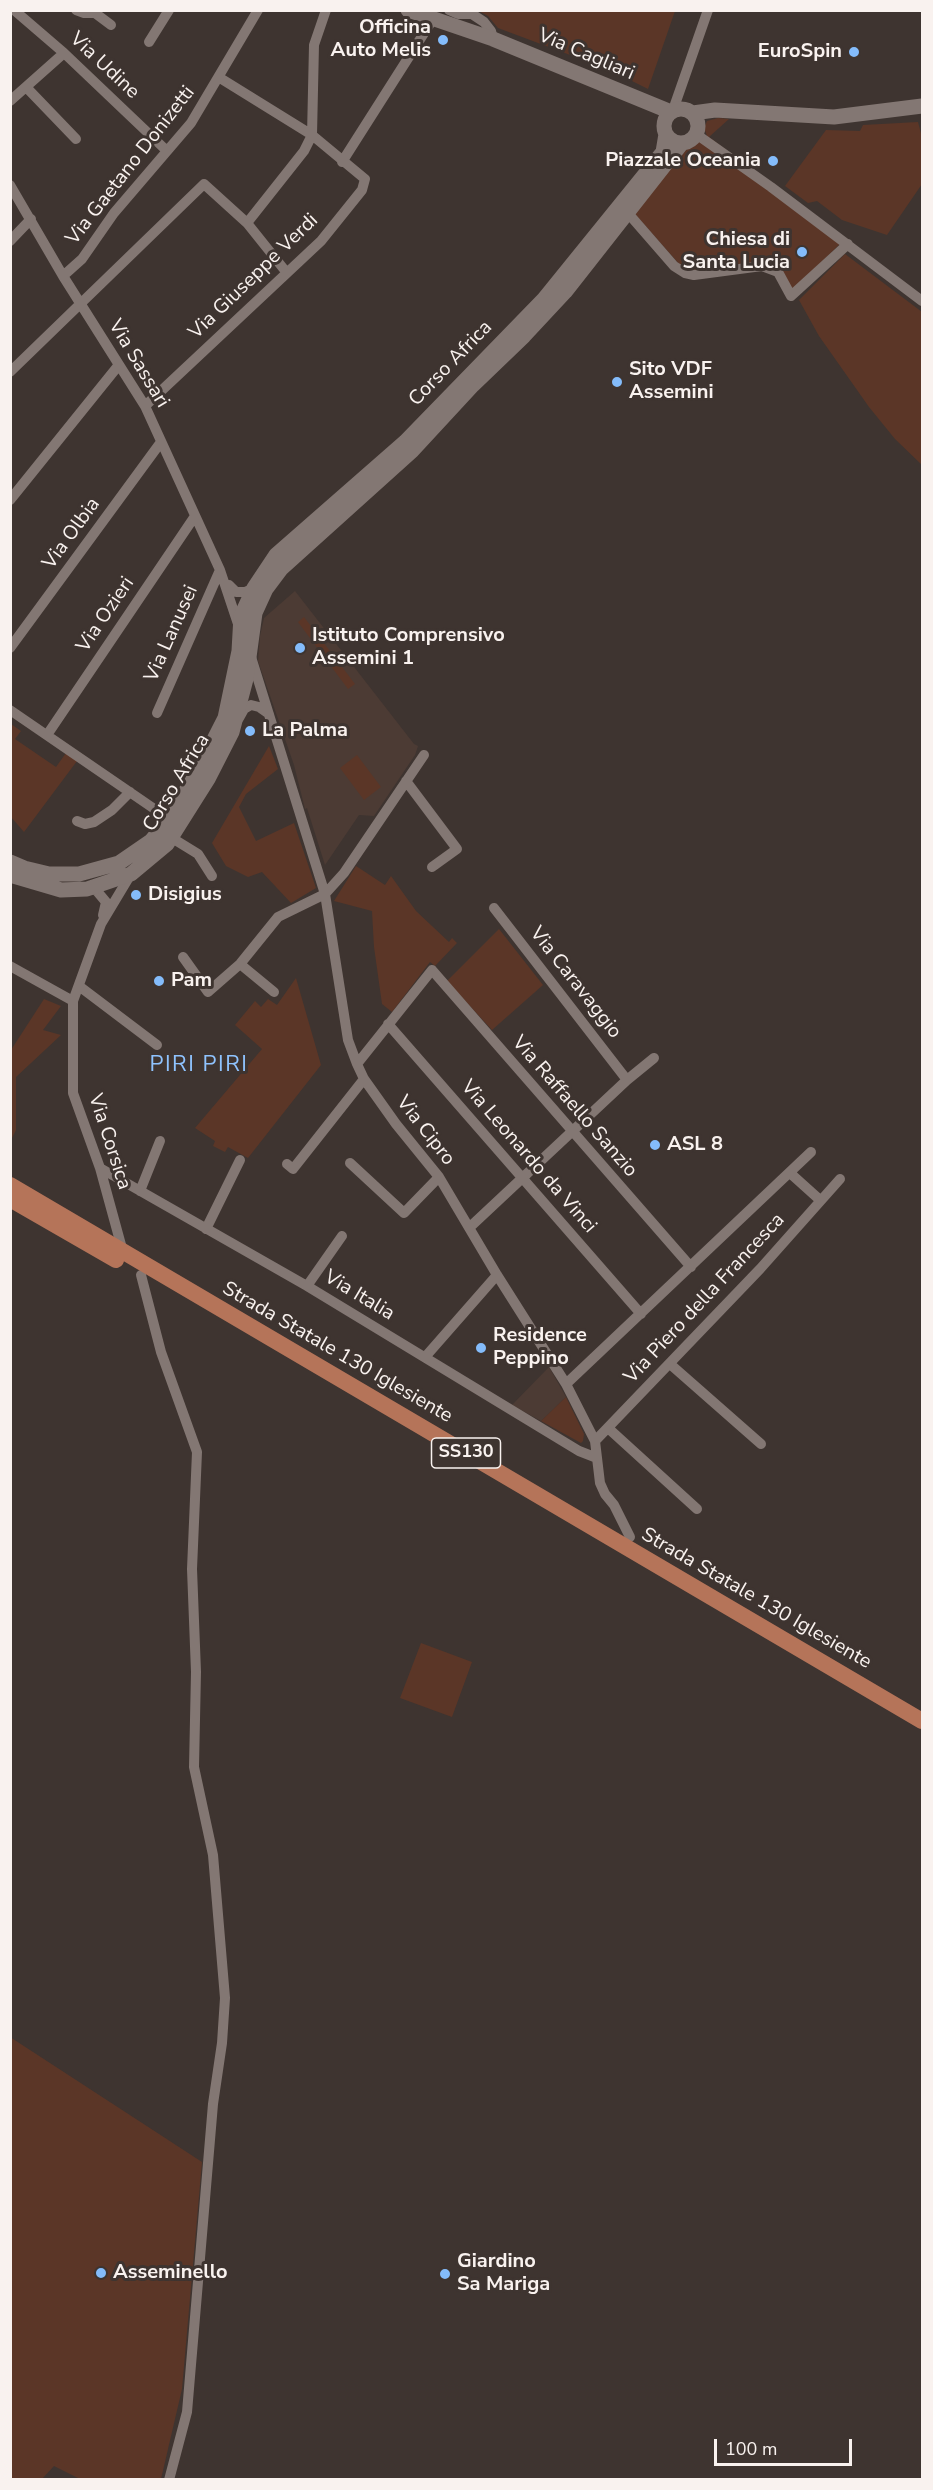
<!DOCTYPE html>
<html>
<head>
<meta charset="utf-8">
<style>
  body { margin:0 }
  #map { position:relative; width:933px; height:2490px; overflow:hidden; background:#3e3430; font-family:"Nunito Sans",sans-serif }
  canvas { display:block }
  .frame { position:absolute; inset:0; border:12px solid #f9f2ef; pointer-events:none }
  .scale { position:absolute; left:714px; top:2439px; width:138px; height:27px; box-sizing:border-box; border:3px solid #f9f2ef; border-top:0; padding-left:8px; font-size:18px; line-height:21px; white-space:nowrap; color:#f9f2ef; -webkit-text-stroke:4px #3e3430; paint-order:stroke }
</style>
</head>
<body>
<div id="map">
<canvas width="933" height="2490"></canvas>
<div class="frame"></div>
<div class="scale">100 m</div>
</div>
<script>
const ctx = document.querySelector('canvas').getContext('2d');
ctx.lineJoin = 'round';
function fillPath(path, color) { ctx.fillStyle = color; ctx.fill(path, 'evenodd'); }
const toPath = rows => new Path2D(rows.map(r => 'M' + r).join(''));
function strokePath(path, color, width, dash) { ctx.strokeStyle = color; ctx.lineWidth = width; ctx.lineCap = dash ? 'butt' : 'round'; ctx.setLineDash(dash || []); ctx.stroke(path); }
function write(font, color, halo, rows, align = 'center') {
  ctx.font = font + ' "Nunito Sans",sans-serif'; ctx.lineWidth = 6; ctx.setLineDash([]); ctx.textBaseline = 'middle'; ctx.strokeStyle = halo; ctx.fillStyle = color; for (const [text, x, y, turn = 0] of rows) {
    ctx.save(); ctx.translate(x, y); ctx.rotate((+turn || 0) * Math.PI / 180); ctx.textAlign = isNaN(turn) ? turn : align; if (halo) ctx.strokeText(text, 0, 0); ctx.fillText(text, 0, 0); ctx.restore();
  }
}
const built = toPath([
  [295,591,414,744,418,746,415,755,374,816,359,815,325,865,307,808,305,809,294,765,258,661,260,636,264,618],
  [549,1367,566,1397,541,1421,512,1405]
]);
const green = toPath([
  [477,10,675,11,648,89,614,72,614,69,607,66,605,68,498,28,488,16],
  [718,118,729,119,709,137,845,239,792,291,778,269,695,272,680,265,633,212,686,150,707,136,704,128,707,121],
  [918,122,922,137,922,184,887,235,842,220,817,201,808,203,785,186,826,130,860,131,863,125],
  [845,254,922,312,922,465,895,439,869,407,819,336,799,300],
  [304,617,355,684,348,689,298,622],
  [11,724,21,731,15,739,56,767,66,753,77,761,24,832,11,817],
  [269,746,278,769,246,794,239,807,256,841,294,823,316,888,291,903,262,872,248,877,226,866,212,843],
  [357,755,381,787,364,800,340,768],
  [356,866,385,885,391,876,416,911,449,942,452,938,457,943,435,966,430,962,392,1012,382,1004,374,947,372,911,334,901],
  [499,929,543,985,492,1030,447,981],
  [296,978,321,1065,248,1158,228,1147,225,1152,213,1146,215,1141,195,1128,262,1049,235,1025,255,1001,261,1007,268,999,277,1005],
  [44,999,61,1006,43,1030,61,1035,16,1077,16,1130,11,1140,11,1050],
  [566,1397,584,1434,583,1441,581,1443,541,1421],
  [421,1643,472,1662,452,1717,400,1698],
  [10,2037,202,2162,182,2389,161,2479,80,2479,54,2466,42,2479,11,2479]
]);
const street = toPath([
  [14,10,64,53,167,151],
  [76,10,84,13,95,13,111,25],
  [449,10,458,14,472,14,484,22,491,31,493,39],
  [149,42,169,10],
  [26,87,76,139],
  [10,101,64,53],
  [673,110,708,10],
  [696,134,771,187,922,301],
  [342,162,433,19],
  [10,185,63,276,145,406,220,570,239,627],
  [627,212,674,266,685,273,694,275,762,266,778,272,791,296,848,244],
  [247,223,304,151,312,135,314,45,326,10],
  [10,241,31,219],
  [63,276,82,259,114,213,191,123,258,10],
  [10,372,204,184,247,223,287,273],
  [145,406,321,241,362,190,365,179,312,135,220,78],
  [10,500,118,366],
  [229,585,236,592,245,592,254,588],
  [10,648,161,442],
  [251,657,325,894,348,1040,357,1064,364,1079,396,1124,439,1177,497,1275,566,1384,595,1441,600,1483,605,1494,614,1505,630,1537],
  [10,710,169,819],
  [157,713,220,570],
  [239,718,244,709,251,705,259,707,269,714],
  [47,735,195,516],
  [406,781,457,849,432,867],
  [77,821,85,824,94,822,112,810,130,792],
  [172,838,198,854,212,876],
  [87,889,96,890,106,902,103,915],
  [494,908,627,1080],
  [183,957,208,992,240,964,278,917,325,894,344,873,424,755],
  [240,964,274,992],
  [10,966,73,1001],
  [79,986,157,1045],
  [388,1024,641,1314],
  [357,1064,432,970,691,1267],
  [350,1163,404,1213,439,1177],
  [287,1164,293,1169,364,1079],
  [100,1168,307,1286,579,1451,597,1458],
  [790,1173,820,1200],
  [140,1191,160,1141],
  [470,1227,627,1080,654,1058],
  [206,1229,240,1160],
  [123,1252,100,1168,73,1093,73,1001,101,924,131,874],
  [141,1275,161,1352,197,1452,192,1569,196,1672,194,1767,213,1855,225,1998,222,2043,213,2104,187,2412,169,2480],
  [307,1286,342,1236],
  [426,1356,497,1275],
  [670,1364,761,1444],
  [566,1384,811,1152],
  [608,1428,697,1509],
  [595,1441,760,1269,840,1179]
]);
const secondary = toPath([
  [408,10,493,39,671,112],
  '664 126a17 17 0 1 1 34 0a17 17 0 1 1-34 0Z',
  [693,113,715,110,834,117,922,106],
  [10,862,24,868,49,874,79,874,119,863,151,841,169,819,198,771,225,718,239,651,241,616,254,588,276,555,405,442,544,299,663,152,666,134],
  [10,875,61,890,87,889,131,874,167,844,208,779,232,732,246,679,255,613,266,589,281,569,412,451,473,385,524,336,565,292,682,143]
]);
const primary = toPath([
  [10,1185,922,1721],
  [10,1199,116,1260]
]);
const markers = [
  [443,40,6,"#84bcfb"],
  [854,52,6,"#84bcfb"],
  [773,161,6,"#84bcfb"],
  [802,252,6,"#84bcfb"],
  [617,382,6,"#84bcfb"],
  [300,648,6,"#84bcfb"],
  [250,731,6,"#84bcfb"],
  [136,895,6,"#84bcfb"],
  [159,981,6,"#84bcfb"],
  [655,1145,6,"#84bcfb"],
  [481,1348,6,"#84bcfb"],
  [101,2273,6,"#84bcfb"],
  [445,2274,6,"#84bcfb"]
];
const shields = [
  [466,1453,69]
];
const shieldNames = [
  ["SS130",466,1453]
];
const poiNames = [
  ["Officina",431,28,"right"],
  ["Auto Melis",431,51,"right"],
  ["EuroSpin",842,52,"right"],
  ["Piazzale Oceania",761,161,"right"],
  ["Chiesa di",790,240,"right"],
  ["Santa Lucia",790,263,"right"],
  ["Sito VDF",629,370],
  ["Assemini",629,393],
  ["Istituto Comprensivo",312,636],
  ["Assemini 1",312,659],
  ["La Palma",262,731],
  ["Disigius",148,895],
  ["Pam",171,981],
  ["ASL 8",667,1145],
  ["Residence",493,1336],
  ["Peppino",493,1359],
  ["Giardino",457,2262],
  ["Sa Mariga",457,2285],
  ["Asseminello",113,2273]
];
const streetNames = [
  ["Via Cagliari",586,55,23],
  ["Via Udine",104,66,43],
  ["Via Gaetano Donizetti",131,166,-52],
  ["Via Giuseppe Verdi",254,277,-44],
  ["Via Sassari",138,364,59],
  ["Corso Africa",451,364,-46],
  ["Via Olbia",72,534,-54],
  ["Via Ozieri",106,615,-56],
  ["Via Lanusei",172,634,-66],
  ["Corso Africa",177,783,-59],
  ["Via Caravaggio",575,983,52],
  ["Via Raffaello Sanzio",574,1107,49],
  ["Via Cipro",425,1131,52],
  ["Via Corsica",109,1142,72],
  ["Via Leonardo da Vinci",528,1157,49],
  ["Via Italia",359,1296,31],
  ["Via Piero della Francesca",705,1299,-47],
  ["Strada Statale 130 Iglesiente",337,1353,30],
  ["Strada Statale 130 Iglesiente",756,1599,30]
];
const quarterNames = [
  ["PIRI PIRI",199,1066]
];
fillPath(built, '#4c3b34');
fillPath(green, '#5b3627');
strokePath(street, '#837773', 10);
strokePath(secondary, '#837773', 15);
strokePath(primary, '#b57459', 16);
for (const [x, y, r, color] of markers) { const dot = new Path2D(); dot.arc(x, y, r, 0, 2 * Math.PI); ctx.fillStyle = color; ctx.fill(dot); strokePath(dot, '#3e3430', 2); }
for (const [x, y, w] of shields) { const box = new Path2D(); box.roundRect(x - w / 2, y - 15, w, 30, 4.5); ctx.fillStyle = '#3e3430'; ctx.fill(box); strokePath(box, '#f9f2ef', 1.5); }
write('bold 18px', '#f9f2ef', null, shieldNames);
write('bold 20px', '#f9f2ef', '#3e3430', poiNames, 'left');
write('20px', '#f9f2ef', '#3e3430', streetNames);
ctx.letterSpacing = '1.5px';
write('22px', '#8fc3fe', '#3e3430', quarterNames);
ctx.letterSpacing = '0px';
</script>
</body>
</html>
